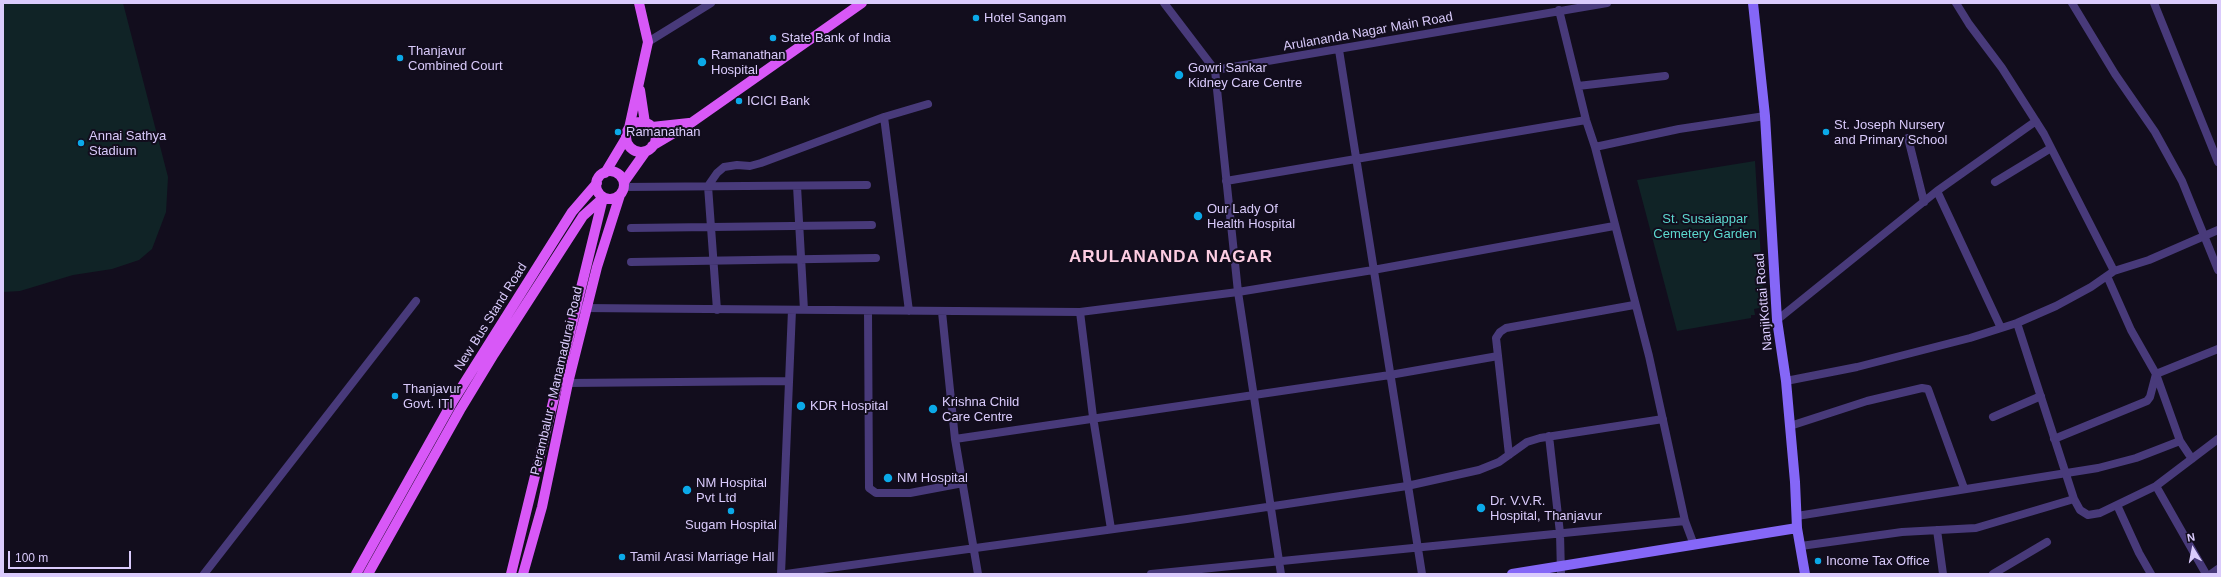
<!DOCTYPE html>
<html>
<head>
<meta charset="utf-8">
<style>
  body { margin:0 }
  #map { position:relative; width:2221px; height:577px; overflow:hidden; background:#120d1d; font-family:Arial,sans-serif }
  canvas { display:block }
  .frame { position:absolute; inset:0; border:4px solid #dacbfc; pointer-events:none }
  .north { position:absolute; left:2173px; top:529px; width:40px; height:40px; -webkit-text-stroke:3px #120d1d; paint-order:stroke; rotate:350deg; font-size:11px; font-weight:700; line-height:16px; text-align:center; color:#dacbfc }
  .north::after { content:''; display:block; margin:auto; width:14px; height:18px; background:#dacbfc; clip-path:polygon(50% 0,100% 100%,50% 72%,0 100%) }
  .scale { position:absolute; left:8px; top:551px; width:123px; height:18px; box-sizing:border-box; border:2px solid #dacbfc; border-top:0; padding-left:5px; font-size:12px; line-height:14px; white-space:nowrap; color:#dacbfc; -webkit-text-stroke:3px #120d1d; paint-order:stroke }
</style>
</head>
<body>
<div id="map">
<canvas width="2221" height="577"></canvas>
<div class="frame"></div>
<div class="north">N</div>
<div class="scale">100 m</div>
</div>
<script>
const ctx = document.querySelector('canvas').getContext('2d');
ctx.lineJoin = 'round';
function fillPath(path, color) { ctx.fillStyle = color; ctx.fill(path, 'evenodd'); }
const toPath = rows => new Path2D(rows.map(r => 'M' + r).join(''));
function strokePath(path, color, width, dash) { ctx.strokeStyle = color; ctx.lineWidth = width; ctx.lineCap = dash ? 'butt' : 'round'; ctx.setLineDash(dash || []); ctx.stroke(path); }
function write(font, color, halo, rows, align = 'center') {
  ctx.font = font + ' Arial,sans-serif'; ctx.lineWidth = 4; ctx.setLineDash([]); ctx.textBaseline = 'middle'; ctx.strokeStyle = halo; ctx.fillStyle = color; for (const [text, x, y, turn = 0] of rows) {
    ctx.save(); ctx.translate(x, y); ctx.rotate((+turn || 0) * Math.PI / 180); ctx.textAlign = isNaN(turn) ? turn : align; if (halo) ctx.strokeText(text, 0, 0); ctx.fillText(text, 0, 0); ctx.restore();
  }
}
const green = toPath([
  [3,3,123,3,168,177,166,212,152,249,139,260,112,269,73,275,20,291,3,292],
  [1755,161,1764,307,1754,309,1755,315,1751,315,1751,318,1677,331,1637,180]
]);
const street = toPath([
  [1164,3,1215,70,1607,3],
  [1956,3,1969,24,2002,68,2044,134,2114,271],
  [2072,3,2115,74,2155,132,2182,181,2218,270],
  [2154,3,2218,162],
  [1559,10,1586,120,1595,147,1649,356,1685,521,1694,545],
  [648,42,711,3],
  [1339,50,1422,574],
  [1215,70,1238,292,1281,574],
  [1578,86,1665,76],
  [884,117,909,311],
  [1908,138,1924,202],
  [1595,147,1679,129,1765,116],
  [1226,181,1586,120],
  [1995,182,2051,148],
  [797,186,804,310],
  [624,187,867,185],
  [1937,191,2001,328],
  [631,228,872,225],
  [631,262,876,258],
  [2107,276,2131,330,2156,374,2218,349],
  [582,308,1080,312,1238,292,1373,270,1614,226],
  [717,310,708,186,717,173,724,167,737,165,750,166,761,163,884,117,928,104],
  [868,311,869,488,876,493,910,493,963,483],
  [942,312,955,439,978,574],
  [1080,312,1093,417,1111,529],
  [1777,320,1937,191,2036,121],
  [2017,323,2074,499,2080,510,2088,515,2100,513,2156,486,2218,439],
  [2156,374,2180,441,2192,459],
  [1786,381,1857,367,1970,338,2017,323,2056,306,2091,287,2114,271,2149,260,2218,230],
  [568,383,789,381],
  [1993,417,2041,396],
  [1790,426,1867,401,1922,388,1928,389,1964,488],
  [1549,436,1560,533,1561,574],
  [955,439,1390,375,1498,356],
  [2054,439,2147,401,2150,397,2156,374],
  [1509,455,1496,338,1500,332,1506,328,1634,305],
  [2156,486,2206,574],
  [2117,505,2139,553,2151,574],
  [1797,516,2098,468,2136,458,2180,441],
  [1937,530,1943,574],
  [1801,546,1902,532,1976,528,2074,499],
  [204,574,416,301],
  [781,574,792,310],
  [786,574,1187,519,1407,486,1479,470,1499,462,1527,442,1540,438,1663,419],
  [1151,574,1685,521],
  [1993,574,2047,542],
  [2211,574,2218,569]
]);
const secondary = toPath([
  [1753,3,1765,116,1777,320,1786,381,1795,482,1797,528,1805,574],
  [1512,574,1797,528]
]);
const primary = toPath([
  [640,90,645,123],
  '626 137a15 15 0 1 1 30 0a15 15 0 1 1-30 0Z',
  [652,127,689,123],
  [629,128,648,42,639,3],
  [652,146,691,123,862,3],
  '596 185a14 14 0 1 1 28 0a14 14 0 1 1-28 0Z',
  [605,173,626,138],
  [624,182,646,151],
  [356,574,453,401,572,212,597,183],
  [368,574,460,410,494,354,583,216,603,198],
  [511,574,603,198],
  [523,574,542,507,568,383,597,267,620,195]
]);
const markers = [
  [976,18,4,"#0ba9e8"],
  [773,38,4,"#0ba9e8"],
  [400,58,4,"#0ba9e8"],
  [702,62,5,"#0ba9e8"],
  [1179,75,5,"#0ba9e8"],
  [739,101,4,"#0ba9e8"],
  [618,132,4,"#0ba9e8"],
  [1826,132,4,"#0ba9e8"],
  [81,143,4,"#0ba9e8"],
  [1198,216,5,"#0ba9e8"],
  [395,396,4,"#0ba9e8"],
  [801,406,5,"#0ba9e8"],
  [933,409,5,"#0ba9e8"],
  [888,478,5,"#0ba9e8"],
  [687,490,5,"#0ba9e8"],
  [1481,508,5,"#0ba9e8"],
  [731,511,4,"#0ba9e8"],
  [622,557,4,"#0ba9e8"],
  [1818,561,4,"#0ba9e8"]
];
const poiNames = [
  ["Hotel Sangam",984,18],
  ["State Bank of India",781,38],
  ["Thanjavur",408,51],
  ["Combined Court",408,66],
  ["Ramanathan",711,55],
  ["Hospital",711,70],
  ["Gowri Sankar",1188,68],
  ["Kidney Care Centre",1188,83],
  ["ICICI Bank",747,101],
  ["St. Joseph Nursery",1834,125],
  ["and Primary School",1834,140],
  ["Ramanathan",626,132],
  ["Annai Sathya",89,136],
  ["Stadium",89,151],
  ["Our Lady Of",1207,209],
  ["Health Hospital",1207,224],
  ["Thanjavur",403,389],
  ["Govt. ITI",403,404],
  ["Krishna Child",942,402],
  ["Care Centre",942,417],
  ["KDR Hospital",810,406],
  ["NM Hospital",897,478],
  ["NM Hospital",696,483],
  ["Pvt Ltd",696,498],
  ["Dr. V.V.R.",1490,501],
  ["Hospital, Thanjavur",1490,516],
  ["Sugam Hospital",731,525,"center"],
  ["Tamil Arasi Marriage Hall",630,557],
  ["Income Tax Office",1826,561]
];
const streetNames = [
  ["Arulananda Nagar Main Road",1368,32,-10],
  ["NanjiKottai Road",1764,302,-95],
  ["New Bus Stand Road",491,317,-58],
  ["Perambalur - Manamadurai Road",557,381,-77]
];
const parkNames = [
  ["St. Susaiappar",1705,219],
  ["Cemetery Garden",1705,234]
];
const districtNames = [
  ["ARULANANDA NAGAR",1171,257]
];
fillPath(green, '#102326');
strokePath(street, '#483a7a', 8);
strokePath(secondary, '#8567f7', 10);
strokePath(primary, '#d858f7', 10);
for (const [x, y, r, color] of markers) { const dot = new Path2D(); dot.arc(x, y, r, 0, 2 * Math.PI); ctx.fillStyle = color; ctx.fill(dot); strokePath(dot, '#120d1d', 1.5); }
write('13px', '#dacbfc', '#120d1d', poiNames, 'left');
write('13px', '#dacbfc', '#120d1d', streetNames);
write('13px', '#5cd8cf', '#120d1d', parkNames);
ctx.letterSpacing = '1px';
write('bold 17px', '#fdcde2', '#120d1d', districtNames);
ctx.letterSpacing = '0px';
</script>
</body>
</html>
